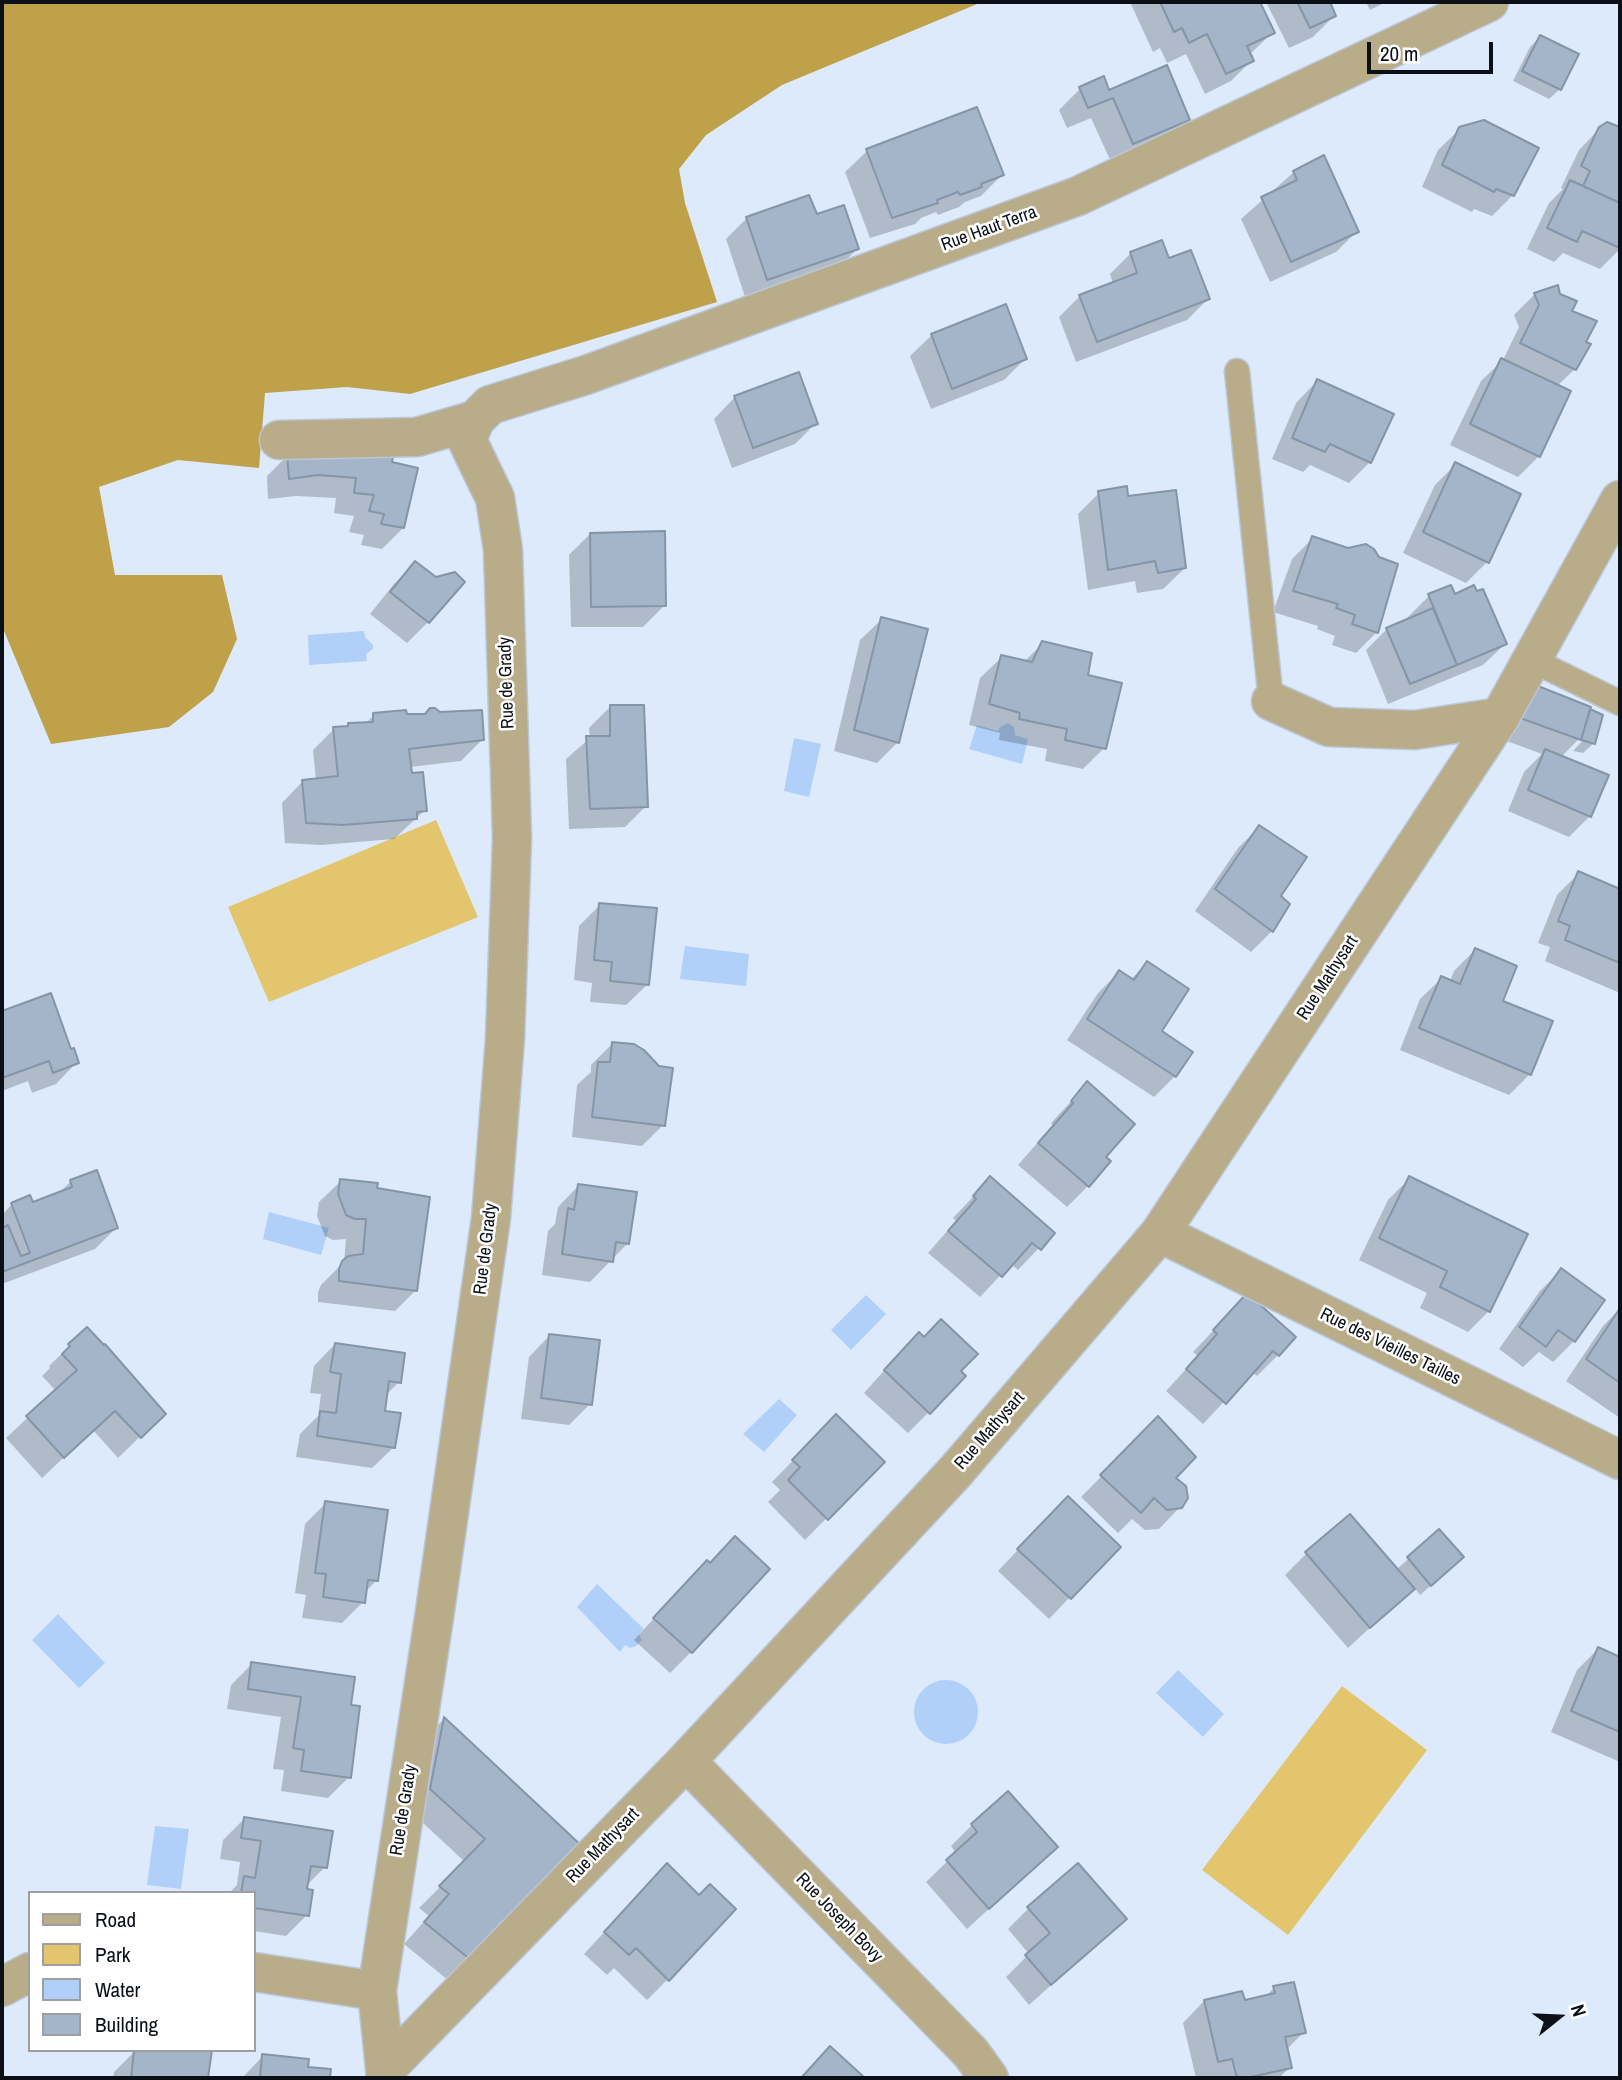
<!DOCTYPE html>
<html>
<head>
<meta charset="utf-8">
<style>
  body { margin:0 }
  #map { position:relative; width:1622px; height:2080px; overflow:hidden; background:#ddeafc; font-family:"Archivo Narrow",sans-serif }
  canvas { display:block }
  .frame { position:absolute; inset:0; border:4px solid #0b1017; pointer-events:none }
  .legend { position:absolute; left:28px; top:1891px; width:228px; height:161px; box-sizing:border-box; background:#fff; border:2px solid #9d9fa2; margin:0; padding:9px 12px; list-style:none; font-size:21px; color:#0b1017 }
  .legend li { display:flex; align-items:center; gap:14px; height:35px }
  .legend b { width:35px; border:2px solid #9d9fa2 }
  .north { position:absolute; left:1524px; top:1982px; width:70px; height:70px; -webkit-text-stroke:5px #fff; paint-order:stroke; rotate:72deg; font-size:19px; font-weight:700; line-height:28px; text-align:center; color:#0b1017 }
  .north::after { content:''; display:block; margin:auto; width:24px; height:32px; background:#0b1017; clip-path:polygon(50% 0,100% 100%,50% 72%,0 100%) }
  .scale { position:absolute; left:1367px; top:42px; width:126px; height:32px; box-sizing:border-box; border:4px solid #0b1017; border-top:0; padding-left:9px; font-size:21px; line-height:24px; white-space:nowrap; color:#0b1017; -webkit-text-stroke:5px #fff; paint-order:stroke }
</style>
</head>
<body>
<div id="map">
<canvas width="1622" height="2080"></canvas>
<div class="frame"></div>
<ul class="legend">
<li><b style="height:9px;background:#b9ac89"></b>Road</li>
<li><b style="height:19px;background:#e3c56e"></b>Park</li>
<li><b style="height:19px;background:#b0d0f9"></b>Water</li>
<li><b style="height:19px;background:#a4b4c9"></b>Building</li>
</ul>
<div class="north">N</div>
<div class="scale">20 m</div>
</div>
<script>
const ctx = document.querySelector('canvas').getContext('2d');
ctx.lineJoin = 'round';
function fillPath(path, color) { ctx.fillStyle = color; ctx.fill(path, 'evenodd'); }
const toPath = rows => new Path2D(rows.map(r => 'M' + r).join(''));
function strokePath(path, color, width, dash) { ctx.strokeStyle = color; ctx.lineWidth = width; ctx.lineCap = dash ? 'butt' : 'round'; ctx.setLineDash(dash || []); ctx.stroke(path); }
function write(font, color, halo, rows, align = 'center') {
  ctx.font = font + ' "Archivo Narrow",sans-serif'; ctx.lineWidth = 5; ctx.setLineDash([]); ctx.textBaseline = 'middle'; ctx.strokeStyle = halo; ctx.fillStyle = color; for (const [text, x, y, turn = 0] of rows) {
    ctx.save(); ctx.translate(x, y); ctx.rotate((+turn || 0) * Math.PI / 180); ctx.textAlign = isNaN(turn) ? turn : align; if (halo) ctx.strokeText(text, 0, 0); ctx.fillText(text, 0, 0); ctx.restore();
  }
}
const green = toPath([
  [436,820,478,917,269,1002,228,907],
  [1342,1686,1427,1750,1288,1935,1202,1870]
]);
const forest = toPath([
  [2,2,982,2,782,85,706,135,679,169,685,203,717,302,410,394,347,387,265,393,259,468,178,460,99,487,115,575,222,575,237,639,213,692,169,727,51,744,2,626]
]);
const water = toPath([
  [364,631,365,637,373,645,373,649,366,654,367,661,309,665,308,635],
  [1008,723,1014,727,1015,735,1028,739,1022,764,969,749,977,725,998,731,1000,727],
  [794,738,821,744,809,797,784,791],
  [685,946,749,954,746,986,680,979],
  [269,1212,329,1228,321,1255,263,1239],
  [866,1295,886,1314,851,1350,831,1330],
  [779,1399,797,1415,764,1452,743,1434],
  [597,1584,644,1629,639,1634,642,1640,636,1646,630,1648,625,1645,620,1652,577,1607],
  [58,1614,105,1663,79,1688,32,1640],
  [1178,1670,1224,1714,1203,1737,1156,1693],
  '914 1712a32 32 0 1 1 64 0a32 32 0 1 1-64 0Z',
  [155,1826,189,1829,181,1889,147,1885]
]);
const shadow = toPath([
  [1130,2,1258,2,1273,32,1249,55,1252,60,1231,81,1205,94,1186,54,1167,63,1160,48,1153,52],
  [1266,2,1334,2,1329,5,1334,16,1313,37,1289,48],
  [1366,2,1386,2,1370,10],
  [1540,37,1560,89,1549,99,1513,81,1530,47],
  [1080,89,1108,92,1188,119,1167,140,1112,164,1091,118,1067,128,1059,110],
  [976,109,1002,175,981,196,965,202,959,207,938,215,936,212,921,218,915,224,870,238,845,172,867,151],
  [1618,127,1620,130,1620,249,1600,269,1563,253,1554,262,1527,249,1549,203,1563,189,1561,188,1579,150,1600,128],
  [1460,129,1513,195,1492,216,1474,209,1472,212,1422,187,1438,150],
  [1294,172,1357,231,1336,252,1270,282,1241,219],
  [816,216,857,249,836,270,746,300,726,239,747,218],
  [1131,253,1168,260,1208,299,1187,320,1076,362,1059,317,1080,296,1113,284,1110,274],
  [1535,294,1558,295,1569,311,1583,343,1575,369,1557,386,1539,456,1518,477,1450,445,1481,381,1503,360,1519,327,1514,315],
  [932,335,1025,359,1004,380,931,409,910,356],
  [1317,381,1370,462,1349,483,1310,465,1303,472,1272,459,1296,403],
  [735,397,816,423,795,444,732,468,714,419],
  [365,451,403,528,382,549,361,545,364,535,349,532,354,516,334,513,336,498,296,496,268,499,267,476,288,455],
  [1456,464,1487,562,1466,583,1403,553,1435,485],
  [1099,493,1127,498,1185,568,1163,589,1137,593,1135,581,1088,590,1078,514],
  [590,534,664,606,643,627,571,627,569,555],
  [1313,538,1377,632,1356,653,1332,645,1335,636,1317,629,1318,626,1273,612,1292,559],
  [415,563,428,622,407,643,370,614,394,584],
  [1429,596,1454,596,1505,644,1483,665,1388,704,1366,650,1387,629,1409,620,1408,617],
  [882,619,898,742,877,763,834,751,860,640],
  [1043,643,1086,676,1104,748,1083,769,1045,761,1047,749,999,740,1000,733,969,725,980,678,1002,657,1024,662],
  [1538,688,1589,708,1586,715,1590,711,1601,716,1594,743,1583,753,1573,751,1585,738,1580,738,1561,757,1607,776,1590,816,1569,837,1508,811,1524,772,1542,754,1501,739,1517,709],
  [610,707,646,806,625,827,569,829,566,759,590,738,589,728],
  [374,715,482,740,461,761,410,767,425,810,394,839,321,845,285,843,282,803,303,781,316,780,313,750,334,729,365,724],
  [1259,827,1279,897,1272,931,1251,952,1195,911,1238,848],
  [1579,873,1620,891,1620,993,1545,961,1550,947,1538,943,1557,895],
  [600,905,648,984,626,1005,590,1002,592,983,574,980,579,926],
  [1475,950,1530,1074,1509,1095,1400,1050,1420,999,1442,978,1450,981,1454,971],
  [1147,963,1159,1032,1175,1076,1154,1097,1067,1040,1098,993,1119,972,1130,980],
  [50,995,70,1051,77,1062,56,1084,32,1093,28,1081,2,1091,2,1013],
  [612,1044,663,1125,642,1146,572,1137,577,1085,591,1072,591,1065],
  [1087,1084,1104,1157,1088,1186,1067,1207,1018,1165,1053,1125,1051,1123],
  [990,1179,1053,1233,1018,1270,1011,1264,980,1297,928,1253,956,1221,953,1218],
  [1409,1179,1489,1311,1468,1332,1420,1308,1427,1293,1359,1260,1388,1200],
  [71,1181,116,1228,95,1249,2,1284,2,1215,12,1204,32,1204,58,1194],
  [341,1181,416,1290,395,1311,318,1302,318,1292,321,1285,344,1262,346,1239,333,1240,325,1236,317,1216,319,1202],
  [579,1185,628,1243,590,1282,542,1275,548,1231,555,1224,558,1207],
  [1561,1270,1574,1341,1553,1362,1539,1352,1523,1367,1499,1349,1540,1291],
  [1247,1295,1278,1355,1257,1376,1252,1372,1203,1424,1166,1391,1198,1356,1193,1352],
  [1620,1309,1620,1418,1566,1381,1603,1326],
  [87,1329,163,1414,118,1458,93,1430,42,1478,6,1438,56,1391,42,1376,50,1368,49,1366],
  [550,1335,590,1404,569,1425,521,1419,529,1357],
  [924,1338,959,1371,929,1412,908,1433,864,1393,898,1355],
  [335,1344,399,1382,385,1396,383,1412,394,1447,372,1468,296,1457,300,1434,318,1416,321,1394,310,1393,314,1366],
  [836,1416,882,1462,805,1540,768,1502,780,1490,772,1482],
  [1158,1419,1180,1507,1159,1529,1145,1530,1132,1519,1118,1533,1081,1497],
  [326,1503,377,1580,365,1592,363,1602,342,1623,302,1618,306,1595,295,1593,305,1524],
  [1047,1519,1118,1547,1049,1619,998,1571],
  [1439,1531,1452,1567,1420,1595,1414,1587,1348,1648,1285,1575,1306,1554,1396,1570],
  [686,1584,691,1652,670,1673,634,1640],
  [1598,1649,1620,1659,1620,1762,1551,1732,1577,1670],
  [252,1664,349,1706,349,1777,328,1798,281,1791,284,1770,273,1769,281,1717,227,1709,231,1685],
  [444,1719,581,1848,449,1981,404,1944,429,1916,419,1908,465,1862,409,1810,423,1740],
  [244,1819,325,1867,306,1886,307,1915,286,1936,254,1931,254,1893,229,1893,237,1885,240,1862,220,1859,223,1840],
  [972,1825,1056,1847,967,1929,926,1882,956,1853,951,1846],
  [646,1887,699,1897,668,1979,647,2000,614,1968,607,1975,584,1954],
  [1029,1908,1125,1919,1029,2005,1006,1977,1029,1954,1008,1929],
  [1274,1988,1304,2032,1286,2050,1290,2067,1279,2078,1196,2078,1183,2023,1204,2001,1243,2002,1265,1997],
  [135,2051,210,2051,206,2078,113,2078,114,2072],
  [263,2056,306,2068,329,2071,328,2078,242,2078]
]);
const building = toPath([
  [1160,2,1260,2,1275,33,1247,46,1254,61,1226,74,1207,34,1189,43,1182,28,1174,32,1160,2],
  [1297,2,1330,2,1336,16,1310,28,1297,2],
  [1540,35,1579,54,1561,90,1522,71,1540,35],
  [1167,65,1190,120,1133,144,1113,98,1088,108,1079,87,1104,76,1109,90,1167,65],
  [977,107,1004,175,981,184,982,187,960,195,958,192,937,200,938,203,892,218,866,149,977,107],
  [1484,120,1539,148,1514,196,1496,189,1494,192,1442,165,1459,127,1484,120],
  [1607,122,1620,127,1620,203,1583,186,1590,171,1581,166,1595,135,1599,127,1607,122],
  [1324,155,1359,232,1291,262,1261,197,1297,180,1293,171,1324,155],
  [1570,180,1620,203,1620,248,1582,231,1577,242,1547,228,1570,180],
  [809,195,817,214,844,205,859,249,767,280,746,217,809,195],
  [1162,240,1169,258,1191,250,1210,299,1097,342,1079,295,1137,273,1130,252,1162,240],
  [1558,285,1560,294,1577,301,1572,311,1597,321,1586,342,1591,344,1576,370,1520,343,1539,305,1534,293,1558,285],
  [1006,304,1027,359,952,389,931,334,1006,304],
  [1501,358,1571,391,1540,457,1470,424,1501,358],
  [799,372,818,424,753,448,734,396,799,372],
  [1317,379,1394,414,1371,463,1330,444,1325,452,1292,438,1317,379],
  [366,450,393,457,392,462,418,468,404,528,381,524,384,514,369,511,374,495,354,493,356,478,318,475,289,479,287,453,366,450],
  [1455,462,1521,494,1489,563,1423,532,1455,462],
  [1127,486,1128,496,1176,490,1186,568,1158,573,1155,561,1108,570,1098,491,1127,486],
  [665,531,666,606,591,607,590,533,665,531],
  [1312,536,1348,548,1366,544,1374,549,1379,557,1398,564,1378,633,1352,624,1355,615,1336,608,1338,604,1293,591,1312,536],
  [415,561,436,577,455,572,465,582,429,623,390,592,415,561],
  [1451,585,1455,594,1474,585,1477,591,1483,589,1507,644,1457,665,1428,594,1451,585],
  [1433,608,1457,665,1410,684,1386,628,1433,608],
  [881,617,928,629,899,743,854,730,881,617],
  [1042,641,1092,653,1088,675,1122,683,1106,749,1065,740,1067,729,1019,719,1020,713,989,704,1001,655,1032,662,1042,641],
  [1538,686,1591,707,1581,740,1520,718,1538,686],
  [610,705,644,705,648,807,590,809,586,736,610,736,610,705],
  [430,708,435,708,440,712,482,710,484,740,409,749,412,773,423,772,427,811,417,812,417,819,343,825,306,823,302,780,338,776,333,727,348,726,348,723,373,722,373,713,406,710,407,714,425,714,430,708],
  [1590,709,1603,715,1595,744,1581,740,1590,709],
  [1545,749,1609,775,1591,817,1528,790,1545,749],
  [1259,825,1307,857,1281,896,1290,904,1273,932,1215,889,1259,825],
  [1578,871,1620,889,1620,963,1565,940,1570,926,1558,921,1578,871],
  [599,903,657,908,649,985,610,981,612,962,594,960,599,903],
  [1475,948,1517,966,1503,1001,1553,1021,1531,1075,1419,1028,1441,976,1460,984,1475,948],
  [1147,961,1189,989,1162,1031,1193,1052,1176,1077,1087,1019,1119,970,1134,980,1147,961],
  [51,993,71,1049,74,1048,79,1063,53,1073,49,1061,2,1078,2,1011,51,993],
  [612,1042,634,1044,644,1050,659,1066,673,1068,665,1126,592,1117,598,1062,610,1062,612,1042],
  [1087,1081,1135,1124,1106,1157,1111,1161,1089,1187,1038,1143,1073,1103,1071,1101,1087,1081],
  [97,1170,118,1228,2,1272,2,1228,8,1225,21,1256,30,1253,11,1203,30,1195,33,1202,72,1187,70,1180,97,1170],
  [990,1176,1055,1233,1041,1250,1032,1243,1002,1277,948,1231,976,1199,973,1196,990,1176],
  [1409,1176,1528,1234,1490,1312,1440,1287,1447,1271,1379,1238,1409,1176],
  [340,1179,378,1183,377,1188,430,1197,417,1291,339,1281,339,1269,342,1261,348,1256,363,1254,366,1219,355,1219,346,1215,338,1194,340,1179],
  [578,1184,637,1192,629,1244,616,1242,613,1262,562,1254,568,1208,574,1210,578,1184],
  [1561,1268,1605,1300,1575,1342,1558,1330,1546,1347,1519,1327,1561,1268],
  [1247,1293,1296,1337,1279,1356,1273,1351,1226,1404,1186,1369,1217,1334,1213,1330,1247,1293],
  [1620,1308,1620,1383,1586,1359,1620,1308],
  [941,1319,978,1354,961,1371,966,1376,930,1414,884,1370,919,1332,924,1337,941,1319],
  [87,1327,104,1345,105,1344,166,1414,141,1438,115,1411,64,1458,26,1416,77,1370,62,1354,70,1346,68,1344,87,1327],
  [549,1334,600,1340,592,1405,541,1398,549,1334],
  [335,1343,405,1353,401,1383,389,1381,385,1411,401,1413,395,1448,317,1436,320,1411,336,1413,341,1374,330,1372,335,1343],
  [836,1414,885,1462,828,1520,788,1480,800,1467,792,1460,836,1414],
  [1158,1416,1196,1457,1176,1478,1186,1486,1188,1498,1182,1508,1167,1510,1154,1498,1141,1513,1100,1475,1158,1416],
  [1068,1496,1121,1547,1071,1599,1017,1549,1068,1496],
  [325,1501,388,1510,378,1581,368,1580,365,1603,323,1597,326,1574,315,1573,325,1501],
  [1350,1514,1415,1589,1370,1628,1305,1552,1350,1514],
  [1439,1529,1464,1557,1431,1586,1407,1557,1439,1529],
  [735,1536,770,1569,692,1653,653,1618,707,1560,710,1563,735,1536],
  [1598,1647,1620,1657,1620,1732,1571,1711,1598,1647],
  [251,1662,355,1677,351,1705,360,1706,351,1778,301,1771,304,1750,293,1748,301,1697,248,1689,251,1662],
  [444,1717,584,1848,472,1961,424,1922,449,1894,439,1886,485,1839,430,1789,444,1717],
  [1008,1791,1058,1847,989,1909,946,1860,977,1832,971,1824,1008,1791],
  [244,1817,333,1831,327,1868,311,1866,307,1889,313,1890,309,1916,254,1908,254,1893,241,1893,244,1876,255,1878,261,1841,241,1838,244,1817],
  [667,1863,699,1895,710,1884,736,1909,669,1981,636,1948,629,1955,604,1932,667,1863],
  [1078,1863,1127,1919,1051,1985,1025,1955,1050,1933,1027,1907,1078,1863],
  [1294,1982,1306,2033,1285,2037,1292,2068,1246,2078,1237,2078,1232,2059,1218,2062,1204,2000,1242,1991,1245,2000,1275,1993,1273,1986,1294,1982],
  [830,2046,865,2078,801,2078,830,2046],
  [134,2050,212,2050,208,2078,131,2078,134,2050],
  [262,2054,309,2059,308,2067,331,2069,330,2078,260,2078,262,2054]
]);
const lane = toPath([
  [1237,371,1271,701],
  [1532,660,1620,703]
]);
const street = toPath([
  [279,440,417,437,475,420,490,405,586,375,1078,196,1489,2],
  [1271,701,1329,727,1415,730,1500,717],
  [1160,1233,1620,1460],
  [686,1761,971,2053,989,2078],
  [254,1972,377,1991],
  [2,1987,30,1972],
  [385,2070,686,1761,956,1471,1160,1233,1500,717,1620,500],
  [386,2078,377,1991,435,1611,491,1218,505,1039,512,838,503,550,495,498,467,440,475,420]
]);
const streetNames = [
  ["Rue Haut Terra",989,229,-20],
  ["Rue de Grady",507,683,-92],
  ["Rue Mathysart",1328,978,-57],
  ["Rue de Grady",486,1249,-83],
  ["Rue des Vieilles Tailles",1390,1347,26],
  ["Rue Mathysart",990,1431,-49],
  ["Rue de Grady",404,1810,-81],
  ["Rue Mathysart",603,1846,-46],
  ["Rue Joseph Bovy",839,1918,46]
];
fillPath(green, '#e3c56e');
fillPath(forest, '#bea149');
fillPath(water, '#b0d0f9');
fillPath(shadow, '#0003');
fillPath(building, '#a4b4c9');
strokePath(building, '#8595a8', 2);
strokePath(lane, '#bbc7d7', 27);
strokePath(street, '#bbc7d7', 41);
strokePath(lane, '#b9ac89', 24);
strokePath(street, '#b9ac89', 38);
write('18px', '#0b1017', '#fff', streetNames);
</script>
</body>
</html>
